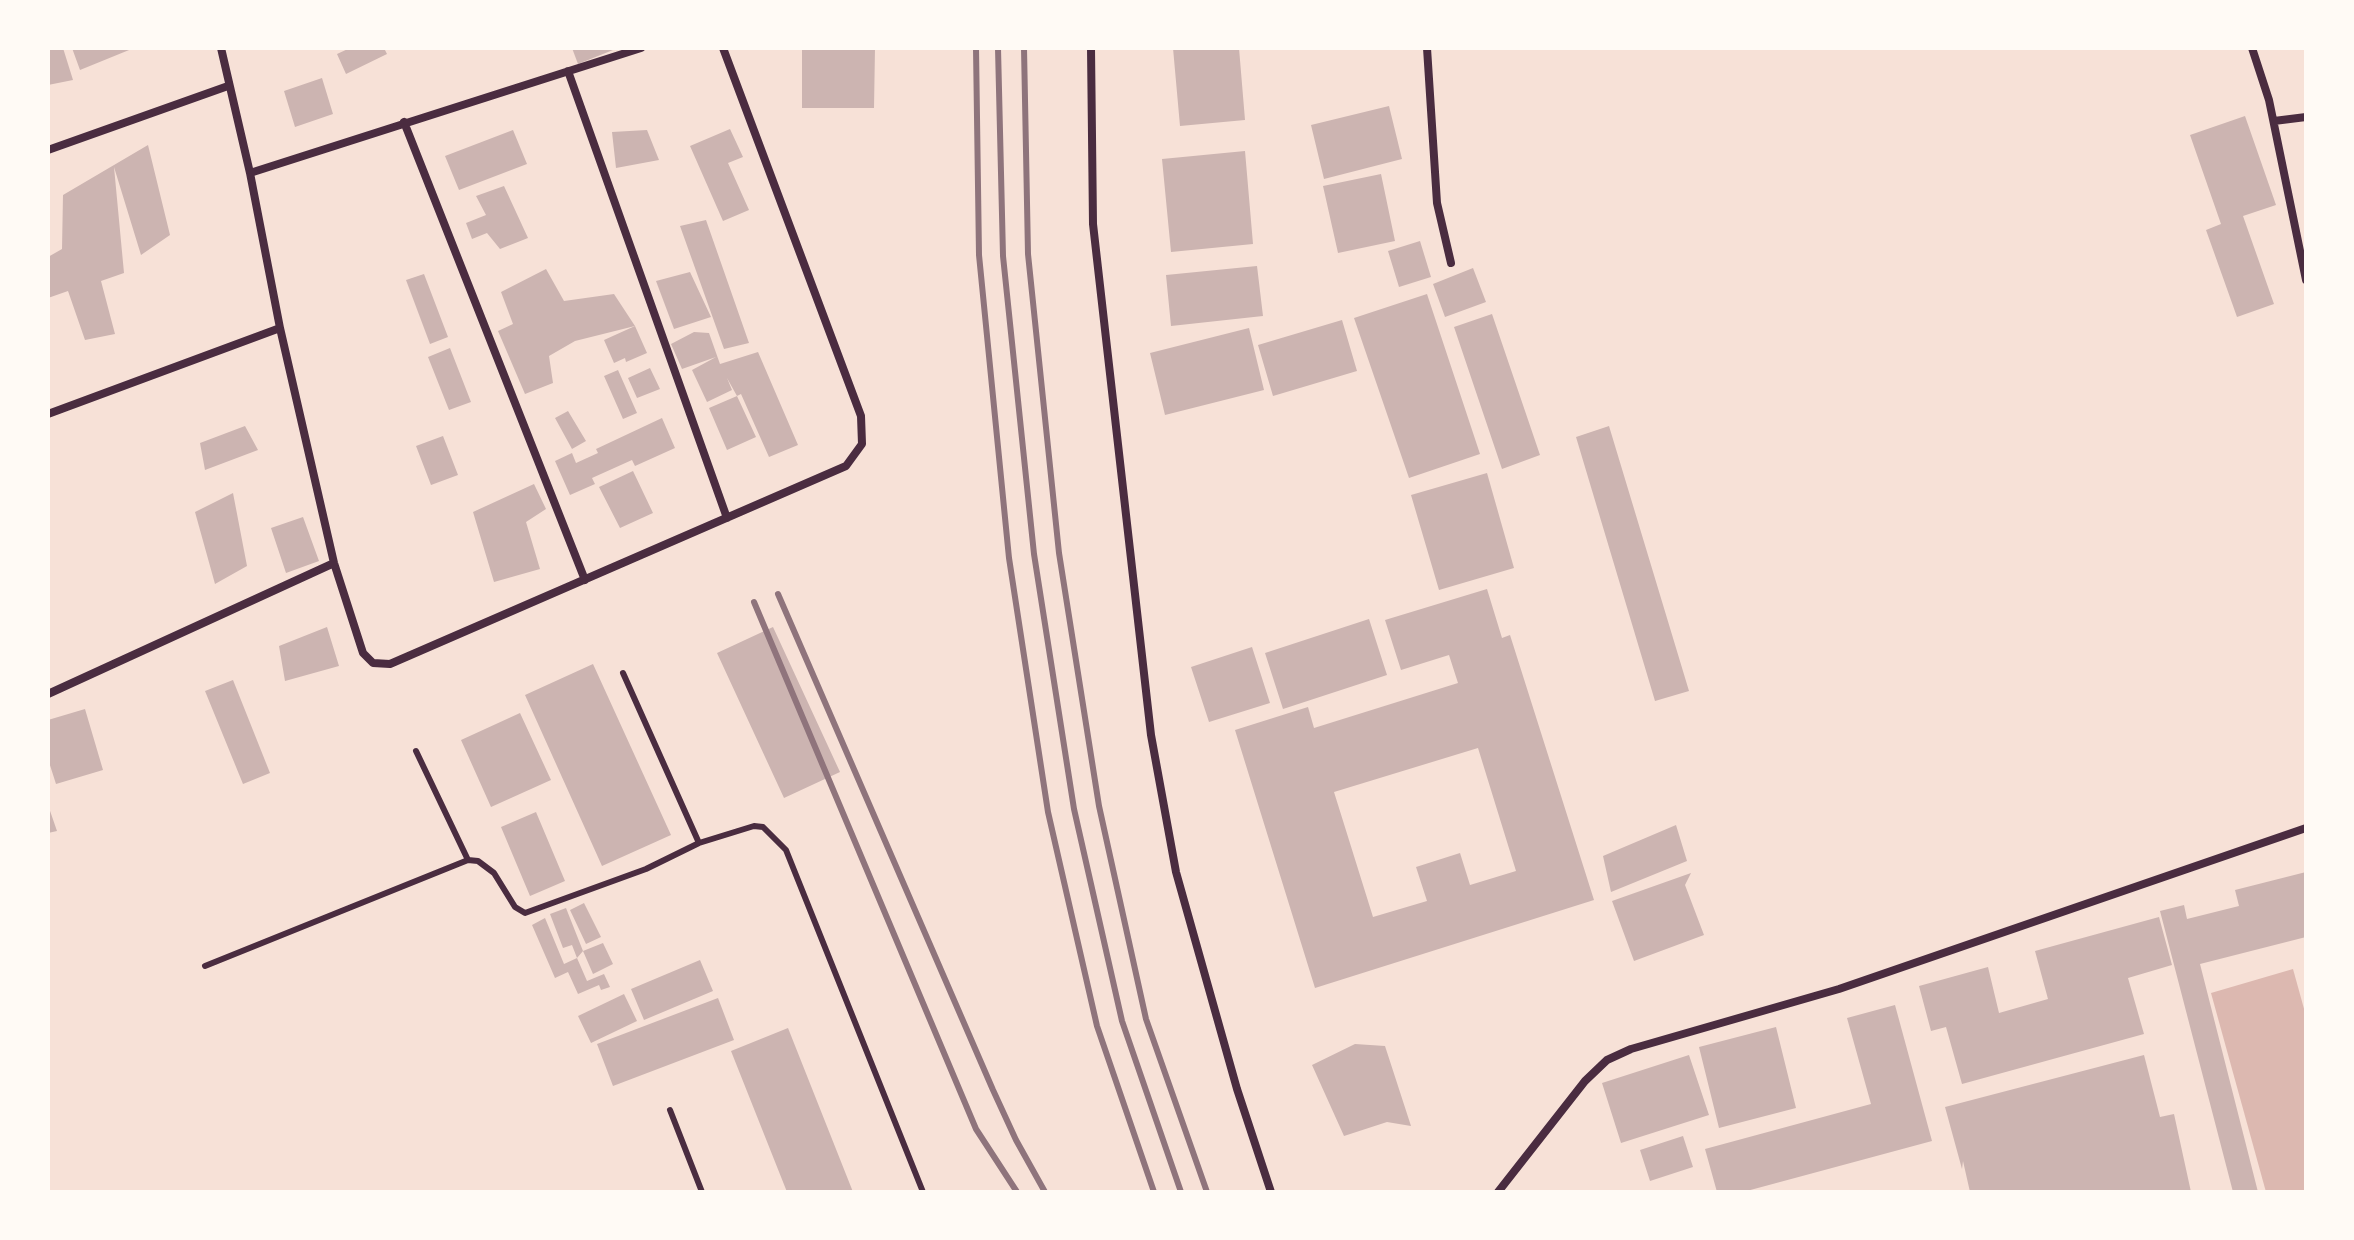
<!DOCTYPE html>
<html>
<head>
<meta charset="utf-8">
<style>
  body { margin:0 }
  #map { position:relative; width:2354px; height:1240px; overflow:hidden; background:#f7e1d7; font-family:Rubik,sans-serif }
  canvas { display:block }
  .frame { position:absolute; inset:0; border:50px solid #fffaf5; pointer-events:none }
</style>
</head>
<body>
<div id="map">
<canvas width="2354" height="1240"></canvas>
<div class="frame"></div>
</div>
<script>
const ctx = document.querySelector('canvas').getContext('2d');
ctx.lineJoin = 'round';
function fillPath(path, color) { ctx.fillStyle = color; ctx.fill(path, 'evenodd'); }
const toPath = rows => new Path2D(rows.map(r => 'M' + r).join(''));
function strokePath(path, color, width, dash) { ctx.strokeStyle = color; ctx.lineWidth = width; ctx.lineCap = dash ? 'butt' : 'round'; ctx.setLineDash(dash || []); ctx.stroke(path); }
const water = toPath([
  [2293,969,2306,1016,2306,1192,2266,1192,2211,993]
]);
const building = toPath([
  [48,48,63,48,73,80,48,85],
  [72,48,134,48,80,70],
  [350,48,384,48,387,54,346,74,337,54],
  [572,48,618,48,578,64],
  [802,48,875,48,874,108,802,108],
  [1173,48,1239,48,1245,120,1180,126],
  [322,78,333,114,295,127,284,91],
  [1389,106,1402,159,1324,179,1311,125],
  [2245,116,2276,205,2243,216,2274,304,2237,317,2206,230,2221,224,2190,135],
  [730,129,743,157,728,163,749,210,723,221,690,146],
  [513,130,527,164,459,190,445,156],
  [647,130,659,160,616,168,612,132],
  [148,145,170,235,141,255,114,167,124,273,101,281,115,334,85,340,68,291,48,298,48,257,62,249,63,195],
  [1245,151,1253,244,1171,252,1162,159],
  [1381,174,1395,241,1338,253,1323,186],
  [504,186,528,238,500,249,487,233,472,239,466,223,486,215,476,196],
  [706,220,749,343,724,349,680,226],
  [1420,241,1431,277,1399,287,1388,251],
  [1257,266,1263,316,1171,326,1166,275],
  [1473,268,1486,302,1445,317,1433,284],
  [546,269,564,301,614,294,635,326,647,353,626,362,625,358,614,363,604,340,635,326,575,341,549,356,553,383,525,394,498,331,513,324,501,292],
  [690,272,711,317,674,329,656,281],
  [424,274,448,337,430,344,406,280],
  [1427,294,1480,454,1409,478,1354,318],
  [1492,314,1540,455,1502,469,1454,327],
  [1342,320,1357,371,1273,396,1258,345],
  [1249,328,1264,390,1165,415,1150,353],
  [694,332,709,333,720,364,758,352,798,445,769,457,741,394,737,396,756,437,727,450,709,408,737,396,727,378,732,390,707,402,692,370,716,357,682,369,671,344],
  [450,348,471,402,449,410,428,357],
  [650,368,660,389,637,398,628,378],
  [618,370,637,413,623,419,604,376],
  [568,411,586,441,572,449,555,418],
  [662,418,675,448,635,466,632,460,592,478,595,484,570,495,555,461,572,453,576,463,598,453,596,449],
  [245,426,258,450,205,470,200,443],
  [1609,426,1689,691,1655,701,1576,437],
  [443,436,458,475,431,485,416,446],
  [633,471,653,513,620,528,599,487],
  [1487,473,1514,568,1439,590,1411,495],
  [534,484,546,509,526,522,540,569,494,582,473,512],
  [233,493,247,566,215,584,195,512],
  [303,517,319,561,286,573,271,528],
  [1487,589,1502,638,1510,635,1594,900,1315,988,1235,730,1308,707,1314,728,1458,683,1449,655,1401,670,1385,620],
  [1478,748,1516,871,1470,885,1460,853,1416,867,1427,901,1373,917,1334,792],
  [1369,619,1387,675,1283,709,1265,653],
  [327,627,339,666,285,681,279,646],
  [773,627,840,772,784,798,717,653],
  [1252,647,1270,703,1209,722,1191,667],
  [593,664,671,835,602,866,525,695],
  [233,680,270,773,243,784,205,691],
  [85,709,103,770,56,784,48,759,48,720],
  [520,713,551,780,491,807,461,740],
  [48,805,57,831,48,833],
  [536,812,565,881,530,896,501,827],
  [1676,825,1687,861,1611,892,1603,856],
  [2306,872,2306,937,2200,964,2258,1192,2233,1192,2160,911,2184,905,2187,919,2239,906,2235,890],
  [1691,873,1685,885,1704,935,1634,961,1612,901],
  [584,903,601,937,586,944,570,910],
  [566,908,583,951,577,958,572,945,563,948,550,914],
  [2159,917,2172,965,2128,978,2144,1034,1962,1084,1946,1027,1931,1031,1919,986,1988,967,1999,1013,2048,999,2035,951],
  [545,918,564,964,577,958,587,981,604,974,610,987,601,990,599,985,578,994,568,972,555,978,532,925],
  [603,943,613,964,593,974,583,951],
  [700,960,713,991,644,1020,631,989],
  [624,994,637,1021,591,1043,578,1016],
  [718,998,734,1040,613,1086,597,1044],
  [1895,1005,1932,1141,1743,1192,1717,1192,1705,1149,1871,1104,1847,1018],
  [1776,1027,1796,1108,1719,1128,1699,1047],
  [788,1028,853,1192,787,1192,731,1051],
  [1355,1044,1385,1046,1411,1126,1387,1122,1344,1136,1312,1065],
  [1689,1055,1709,1115,1621,1143,1602,1083],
  [2144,1055,2160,1117,2174,1114,2191,1192,1970,1192,1963,1161,1962,1169,1945,1107],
  [1683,1136,1693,1167,1650,1181,1640,1150]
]);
const service = toPath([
  [623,673,699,843],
  [416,751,468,860],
  [205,966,468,860,478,861,494,873,515,907,525,913,646,869,699,843,754,826,763,827,786,850,923,1192],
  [670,1110,702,1192]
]);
const minor = toPath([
  [221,48,250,173,280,328,334,563,363,653,373,663,390,664,846,466,862,444,861,416,723,48],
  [1091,48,1093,224,1151,735,1176,872,1237,1089,1271,1192],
  [1427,48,1437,203,1451,263],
  [2252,48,2269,100,2306,280],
  [568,71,727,518],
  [2274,121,2306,117],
  [404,122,585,580],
  [48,150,228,86],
  [250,173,641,48],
  [48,414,280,328],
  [48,694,334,563],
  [1498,1192,1585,1081,1607,1060,1631,1049,1839,989,2306,828]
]);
const rail = toPath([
  [976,48,979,255,1009,558,1048,812,1097,1026,1154,1192],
  [998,48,1003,256,1034,554,1074,809,1122,1021,1181,1192],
  [1024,48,1028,254,1059,553,1099,806,1146,1019,1207,1192],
  [778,594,993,1090,1016,1140,1045,1192],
  [754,602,976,1129,1017,1192]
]);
fillPath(water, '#dcb8b0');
fillPath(building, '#ccb4b1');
strokePath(service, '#4a2c40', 6);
strokePath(minor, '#4a2c40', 8);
strokePath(rail, '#8f747c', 6);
</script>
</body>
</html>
